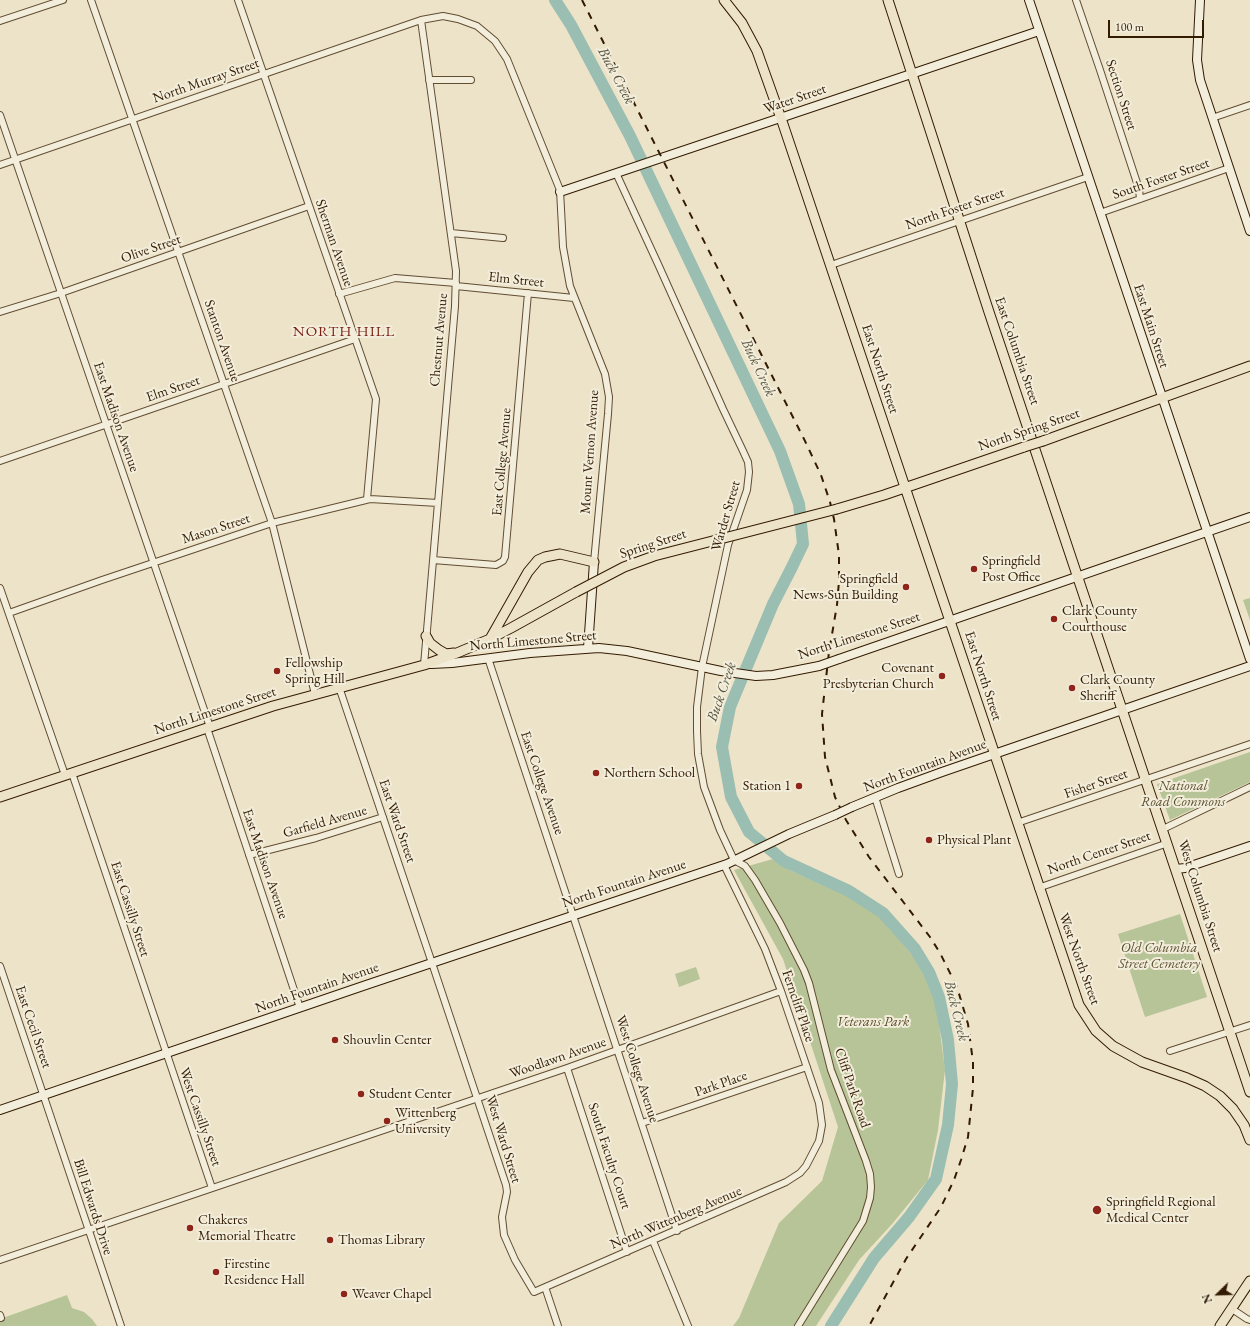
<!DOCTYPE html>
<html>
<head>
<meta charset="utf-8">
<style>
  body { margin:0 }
  #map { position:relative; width:1250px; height:1326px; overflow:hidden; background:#ede3c8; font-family:"EB Garamond",serif }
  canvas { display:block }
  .north { position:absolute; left:1198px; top:1274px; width:40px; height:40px; -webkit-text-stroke:3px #f3eddb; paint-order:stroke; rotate:247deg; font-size:11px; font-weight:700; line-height:16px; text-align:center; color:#321b00 }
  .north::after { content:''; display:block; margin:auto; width:14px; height:18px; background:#321b00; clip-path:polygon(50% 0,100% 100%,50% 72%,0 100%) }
  .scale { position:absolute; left:1108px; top:20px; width:96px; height:18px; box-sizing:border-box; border:2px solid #321b00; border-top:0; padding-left:5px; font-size:12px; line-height:14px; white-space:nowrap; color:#321b00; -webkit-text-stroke:3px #f3eddb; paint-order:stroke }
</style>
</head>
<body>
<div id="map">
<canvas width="1250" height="1326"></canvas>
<div class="north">N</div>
<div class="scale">100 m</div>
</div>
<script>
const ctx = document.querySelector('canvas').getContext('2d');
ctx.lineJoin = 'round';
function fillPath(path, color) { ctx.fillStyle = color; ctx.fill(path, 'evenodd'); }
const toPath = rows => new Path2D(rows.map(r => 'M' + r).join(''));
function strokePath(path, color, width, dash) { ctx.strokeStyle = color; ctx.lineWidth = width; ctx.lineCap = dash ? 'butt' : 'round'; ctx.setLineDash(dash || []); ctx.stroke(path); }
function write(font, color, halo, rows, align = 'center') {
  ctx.font = font + ' "EB Garamond",serif'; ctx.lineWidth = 4; ctx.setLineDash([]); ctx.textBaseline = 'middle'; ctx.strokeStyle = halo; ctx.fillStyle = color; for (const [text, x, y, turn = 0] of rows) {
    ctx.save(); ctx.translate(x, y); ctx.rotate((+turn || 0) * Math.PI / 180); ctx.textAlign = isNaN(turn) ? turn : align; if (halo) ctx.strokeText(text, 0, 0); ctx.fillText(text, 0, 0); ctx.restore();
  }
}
const green = toPath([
  [1250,598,1250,620,1243,600],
  [1250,752,1250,782,1170,820,1157,784],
  [773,859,789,870,847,896,879,915,913,956,927,978,937,1009,945,1070,938,1130,928,1180,893,1223,859,1260,816,1326,733,1326,739,1318,779,1223,822,1181,838,1127,783,959,734,870],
  [1180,914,1207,997,1145,1017,1118,934],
  [696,967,700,979,679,987,675,974],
  [67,1295,72,1308,84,1312,92,1319,97,1326,0,1326,0,1319]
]);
const river = toPath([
  [555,0,571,25,630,136,780,451,799,504,803,544,791,569,773,604,730,707,722,747,731,797,749,832,784,861,849,891,883,913,915,949,929,972,939,997,948,1040,952,1084,948,1125,936,1179,909,1217,874,1258,831,1326]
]);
const street = toPath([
  [91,0,272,523,315,694],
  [238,0,376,399,367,499],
  [1076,0,1100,70,1139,189,1140,199],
  [421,20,456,271,455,306,424,665],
  [0,21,63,0],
  [429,80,471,80],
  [0,115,210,727],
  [1212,118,1250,105],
  [0,165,421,20,443,16,458,19,477,26,495,41,507,59,560,190,563,247,570,286,605,374,609,397,608,414,594,562],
  [616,173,658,264,723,409,743,451,748,462,749,472,747,490,728,545,702,667,697,707,697,731,698,754,704,787,720,830,734,860,745,866,755,880,780,923,804,970,809,983,831,1070,866,1161,870,1174,871,1187,870,1198,863,1221,798,1326],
  [1100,213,1229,168],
  [451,233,503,238],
  [831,265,1088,177],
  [456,286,574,298],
  [339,294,395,278,456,283],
  [0,312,61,293,309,206],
  [0,461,355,339],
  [433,560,496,565,503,561,505,557,528,293],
  [0,588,65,775],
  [9,613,102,580,272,523,370,499,438,503],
  [488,658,677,1231],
  [339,687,432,963,506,1185,507,1192,502,1217,504,1235,515,1260,534,1292,786,1182,800,1173,806,1166,819,1141,822,1125,819,1103,781,991,765,949,724,865],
  [207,728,300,1008],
  [72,773,212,1188],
  [875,797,899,874],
  [1017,823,1250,744],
  [1163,829,1250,787],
  [249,855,316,838,383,817],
  [1038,888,1168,843],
  [0,966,121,1326],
  [1170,1051,1250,1025],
  [567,1068,627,1252],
  [642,1123,807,1067],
  [653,1241,688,1326],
  [0,1260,567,1068,781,991],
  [545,1287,558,1326],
  [1232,1309,1247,1319,1250,1320],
  [0,1315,1,1318]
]);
const secondary = toPath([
  [1029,0,1250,659],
  [1200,0,1197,60,1200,80,1250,231],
  [560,192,1039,31],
  [588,648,594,562],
  [839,659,1250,517],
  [431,664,452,663,530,653,599,648,627,651,721,671,756,676,773,675,819,666],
  [852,807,898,788,942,772,1250,666],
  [1176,869,1185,868,1250,846],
  [0,1110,366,985,727,864,789,834,835,815]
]);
const primary = toPath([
  [724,0,742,23,757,51,783,124,1079,1005,1096,1031,1113,1046,1142,1062,1187,1078,1205,1086,1220,1096,1233,1109,1244,1125,1250,1140],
  [888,0,989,312,1250,1092],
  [1043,441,1250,366],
  [837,509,884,495,1024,447],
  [426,636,430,643,439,650,446,654,454,653],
  [490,639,528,572,538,560,545,557,560,554,594,562],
  [0,797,273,706,424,665,457,653,490,639,511,628,576,592],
  [1220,1326,1250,1281]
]);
const rail = toPath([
  [582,0,805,441,821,475,830,502,834,519,839,555,839,581,837,605,829,652,822,714,825,757,835,797,846,820,869,857,930,937,940,953,957,987,968,1024,973,1062,973,1088,968,1137,961,1160,954,1180,941,1207,906,1259,869,1326]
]);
const secondaryBridge = toPath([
  [819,666,839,659],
  [835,815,852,807]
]);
const primaryBridge = toPath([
  [1024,447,1043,441],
  [576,592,624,567,654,556,837,509]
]);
const markers = [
  [974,569,4,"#8f2418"],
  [906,587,4,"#8f2418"],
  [1054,619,4,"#8f2418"],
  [277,671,4,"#8f2418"],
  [942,676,4,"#8f2418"],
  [1072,688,4,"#8f2418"],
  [596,773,4,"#8f2418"],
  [799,786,4,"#8f2418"],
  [929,840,4,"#8f2418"],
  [335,1040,4,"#8f2418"],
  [361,1094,4,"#8f2418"],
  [387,1121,4,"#8f2418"],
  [1097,1210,5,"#8f2418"],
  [190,1228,4,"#8f2418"],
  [330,1240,4,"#8f2418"],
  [216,1272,4,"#8f2418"],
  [344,1294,4,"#8f2418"]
];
const streetNames = [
  ["North Murray Street",206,81,-19],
  ["Section Street",1121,95,72],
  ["Water Street",795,99,-19],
  ["South Foster Street",1161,179,-19],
  ["North Foster Street",955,209,-19],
  ["Sherman Avenue",334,243,71],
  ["Olive Street",151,249,-19],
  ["Elm Street",516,280,6],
  ["East Main Street",1151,326,72],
  ["Chestnut Avenue",439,340,-85],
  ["Stanton Avenue",222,341,71],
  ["East Columbia Street",1017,351,71],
  ["East North Street",880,369,72],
  ["Elm Street",173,389,-19],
  ["East Madison Avenue",116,417,71],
  ["North Spring Street",1029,430,-19],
  ["Mount Vernon Avenue",590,452,-86],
  ["East College Avenue",502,462,-85],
  ["Warder Street",726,516,-74],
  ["Mason Street",216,529,-18],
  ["Spring Street",653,544,-18],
  ["North Limestone Street",859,636,-18],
  ["North Limestone Street",533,641,-5],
  ["East North Street",983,676,72],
  ["North Limestone Street",215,711,-18],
  ["North Fountain Avenue",925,766,-20],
  ["East College Avenue",542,783,71],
  ["Fisher Street",1096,784,-19],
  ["East Ward Street",397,821,71],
  ["Garfield Avenue",325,822,-16],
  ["North Center Street",1099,853,-19],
  ["East Madison Avenue",265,864,71],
  ["North Fountain Avenue",624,884,-18],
  ["West Columbia Street",1200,896,72],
  ["East Cassilly Street",130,909,72],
  ["West North Street",1079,959,70],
  ["North Fountain Avenue",317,988,-19],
  ["Ferncliff Place",798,1006,71],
  ["East Cecil Street",33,1027,71],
  ["Woodlawn Avenue",558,1058,-19],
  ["West College Avenue",637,1069,72],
  ["Park Place",721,1084,-19],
  ["Cliff Park Road",852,1088,71],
  ["West Cassilly Street",200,1117,71],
  ["West Ward Street",503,1139,73],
  ["South Faculty Court",609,1156,72],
  ["Bill Edwards Drive",93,1207,72],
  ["North Wittenberg Avenue",676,1218,-23]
];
const poiNames = [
  ["Springfield",982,561],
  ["Post Office",982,577],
  ["Springfield",898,579,"right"],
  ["News-Sun Building",898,595,"right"],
  ["Clark County",1062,611],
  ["Courthouse",1062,627],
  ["Fellowship",285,663],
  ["Spring Hill",285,679],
  ["Covenant",934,668,"right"],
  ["Presbyterian Church",934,684,"right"],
  ["Clark County",1080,680],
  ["Sheriff",1080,696],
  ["Northern School",604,773],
  ["Station 1",791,786,"right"],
  ["Physical Plant",937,840],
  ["Shouvlin Center",343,1040],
  ["Student Center",369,1094],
  ["Wittenberg",395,1113],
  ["University",395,1129],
  ["Springfield Regional",1106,1202],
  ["Medical Center",1106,1218],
  ["Chakeres",198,1220],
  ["Memorial Theatre",198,1236],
  ["Thomas Library",338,1240],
  ["Firestine",224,1264],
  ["Residence Hall",224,1280],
  ["Weaver Chapel",352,1294]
];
const parkNames = [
  ["National",1183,786],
  ["Road Commons",1183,802],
  ["Old Columbia",1159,948],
  ["Street Cemetery",1159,964],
  ["Veterans Park",873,1022]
];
const waterNames = [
  ["Buck Creek",616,76,62],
  ["Buck Creek",758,368,65],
  ["Buck Creek",722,692,-71],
  ["Buck Creek",956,1011,76]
];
const neighbourhoodNames = [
  ["NORTH HILL",344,332]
];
fillPath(green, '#b7c497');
strokePath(river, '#9abeb1', 12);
strokePath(street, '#614d32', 8);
strokePath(secondary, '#321b00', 10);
strokePath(primary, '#321b00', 11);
strokePath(street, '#f3eddb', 6);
strokePath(secondary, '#f3eddb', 8);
strokePath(primary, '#ede3c8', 9);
strokePath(rail, '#321b00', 2, [7, 7]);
strokePath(secondaryBridge, '#321b00', 10, []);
strokePath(primaryBridge, '#321b00', 11, []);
strokePath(secondaryBridge, '#f3eddb', 8);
strokePath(primaryBridge, '#ede3c8', 9);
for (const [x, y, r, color] of markers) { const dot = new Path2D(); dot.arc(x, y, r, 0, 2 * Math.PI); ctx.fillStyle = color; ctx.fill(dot); strokePath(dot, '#f3eddb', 1.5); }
write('14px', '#321b00', '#f3eddb', streetNames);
write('14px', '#321b00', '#f3eddb', poiNames, 'left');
write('italic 14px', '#5a4e2d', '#f3eddb', parkNames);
write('italic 15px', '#56543e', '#f3eddb', waterNames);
ctx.letterSpacing = '1px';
write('15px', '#7a1f14', '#f3eddb', neighbourhoodNames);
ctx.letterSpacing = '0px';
</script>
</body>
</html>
